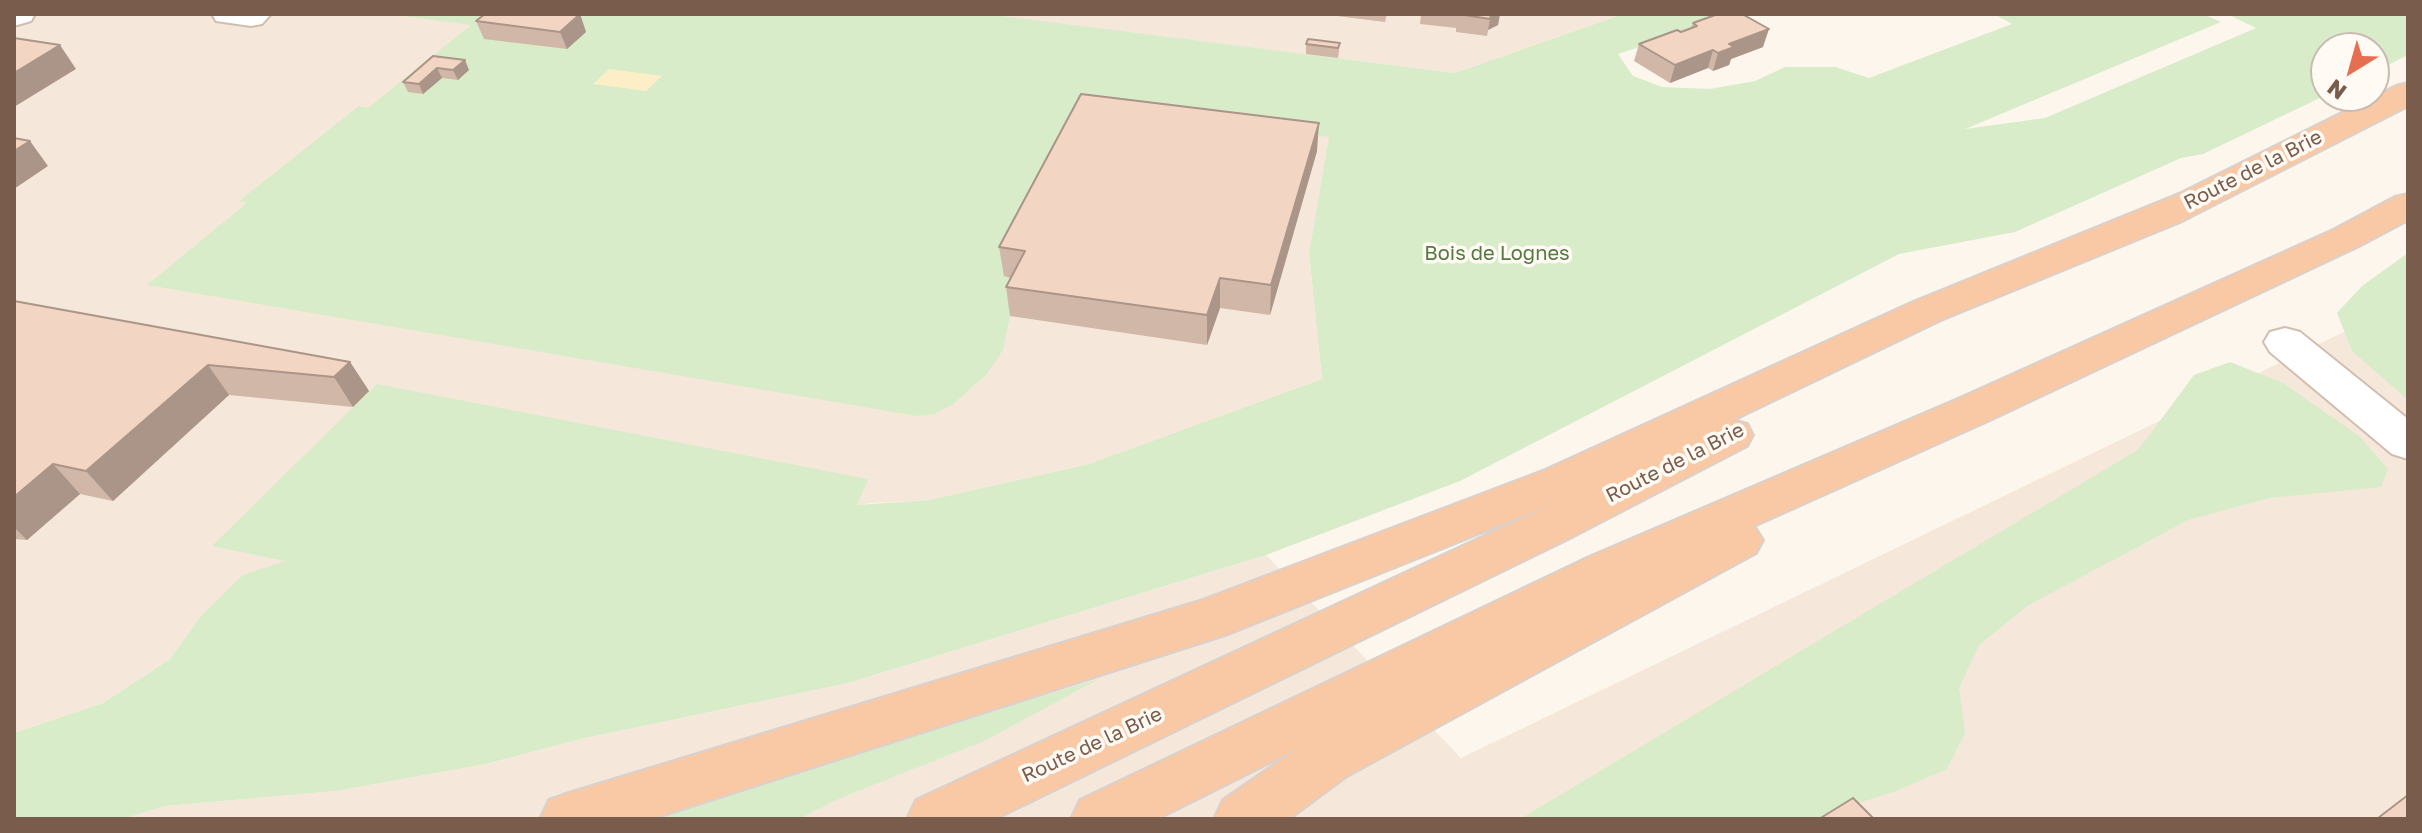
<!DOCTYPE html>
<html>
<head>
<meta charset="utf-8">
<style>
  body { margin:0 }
  #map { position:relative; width:2422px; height:833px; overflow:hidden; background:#fdf6ec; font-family:"Golos Text",sans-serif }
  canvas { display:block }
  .frame { position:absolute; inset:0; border:16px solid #7a5c4d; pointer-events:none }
  .north { position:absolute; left:2310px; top:32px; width:80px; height:80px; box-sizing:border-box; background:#fffaf3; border:2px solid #cabbb1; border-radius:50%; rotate:217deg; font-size:22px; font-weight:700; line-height:32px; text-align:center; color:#7a5c4d }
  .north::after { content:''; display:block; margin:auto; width:28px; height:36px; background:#e76f51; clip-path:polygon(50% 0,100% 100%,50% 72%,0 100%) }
</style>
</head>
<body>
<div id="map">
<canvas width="2422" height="833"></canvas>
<div class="frame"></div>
<div class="north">N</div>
</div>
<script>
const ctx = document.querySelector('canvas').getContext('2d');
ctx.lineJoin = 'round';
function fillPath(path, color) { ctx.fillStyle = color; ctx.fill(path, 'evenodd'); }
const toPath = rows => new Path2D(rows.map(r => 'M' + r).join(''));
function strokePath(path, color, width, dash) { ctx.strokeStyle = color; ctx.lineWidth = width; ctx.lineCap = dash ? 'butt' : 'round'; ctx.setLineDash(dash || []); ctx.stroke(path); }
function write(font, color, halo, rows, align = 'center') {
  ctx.font = font + ' "Golos Text",sans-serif'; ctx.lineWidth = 7; ctx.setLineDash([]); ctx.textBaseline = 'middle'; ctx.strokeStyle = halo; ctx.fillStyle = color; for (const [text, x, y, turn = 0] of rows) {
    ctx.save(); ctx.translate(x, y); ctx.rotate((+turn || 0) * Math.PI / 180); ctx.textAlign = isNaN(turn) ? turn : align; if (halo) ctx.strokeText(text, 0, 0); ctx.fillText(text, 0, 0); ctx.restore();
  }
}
const residential = toPath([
  [14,14,1623,14,1455,73,1343,59,1309,253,1322,379,1089,464,929,500,872,503,202,615,170,659,103,703,14,733],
  [2408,301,2408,819,123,819,165,806,336,791,486,764,581,739,848,683,1266,555,1461,758]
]);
const green = toPath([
  [387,14,985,14,1455,73,1623,14,1741,14,1618,54,1633,76,1662,87,1710,89,1755,81,1785,67,1835,67,1869,78,2012,24,1994,14,2203,14,2221,22,1965,129,2045,118,2256,28,2227,14,2408,14,2408,55,2374,72,2374,48,2326,48,2326,95,2203,154,2181,158,2015,232,1899,254,1460,481,1266,555,848,683,581,739,486,764,336,791,165,806,123,819,14,819,14,733,103,703,170,659,202,615,243,575,285,561,212,546,377,384,868,479,857,505,929,500,1089,464,1322,379,1309,253,1329,137,1091,107,1084,122,1317,151,1270,315,1029,280,1010,316,1003,350,986,375,952,405,935,414,917,416,147,285,247,203,239,201,359,106,368,108,471,25],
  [2408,253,2408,400,2352,351,2337,313,2362,286],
  [2230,362,2283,383,2359,436,2388,469,2381,487,2269,498,2188,520,2027,606,1979,645,1959,688,1965,733,1947,769,1896,791,1847,807,1828,819,1520,819,2139,449,2194,375],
  [1099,679,984,741,843,797,799,819,628,819]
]);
const sand = toPath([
  [609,69,662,76,646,91,593,84]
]);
const minor = toPath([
  [14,14,35,14,31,21,14,26,14,14],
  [212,14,271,14,262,24,251,26,216,21,212,14],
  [2285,328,2300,332,2408,419,2408,459,2392,454,2270,352,2264,342,2270,332,2285,328]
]);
const trunk = toPath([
  [2408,83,2408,106,2180,222,1941,320,1733,420,1747,424,1753,435,1747,446,1568,539,995,819,907,819,916,800,1553,504,1228,634,651,819,540,819,549,800,569,793,1200,601,1545,470,1913,302,2181,193,2396,86,2408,83],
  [2408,194,2408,220,2359,246,1990,420,1754,526,1763,540,1756,553,1347,776,1289,819,1214,819,1223,800,1297,749,1157,819,1071,819,1080,800,1589,557,1960,398,2333,230,2395,197,2408,194]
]);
const wall = toPath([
  [580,14,586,32,567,49,484,39,476,21],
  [1234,14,1266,14,1265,16],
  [1321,14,1387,14,1385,22],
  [1421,14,1500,14,1498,25,1488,30,1487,36,1456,32,1456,28,1420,24],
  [1693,23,1763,47,1731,59,1729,65,1713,71,1708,68,1670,83,1634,61,1639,44,1691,28],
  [1340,43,1338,58,1306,54,1306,44],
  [433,56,469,70,458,80,442,78,423,94,408,92,403,82],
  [1317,151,1270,315,1220,308,1207,345,1010,316,1006,287,1011,278,1004,276,999,247],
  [14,301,350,362,369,391,353,407,229,395,113,501,80,494,27,540,14,539]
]);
const shadedWall = toPath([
  [580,14,586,32,567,49,560,32],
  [1491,14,1500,14,1498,25,1488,30,1487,36],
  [1769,29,1763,47,1731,59,1729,65,1713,71,1718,53,1729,44],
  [60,45,76,69,14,107,14,73],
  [1713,50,1708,68,1670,83,1675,65],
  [465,60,469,70,458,80,453,70],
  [437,68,442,78,423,94,419,84],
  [1319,123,1317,151,1270,315,1271,285],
  [30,141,48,166,14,189,14,151],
  [1220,278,1220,308,1207,345,1207,315],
  [350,362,369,391,353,407,334,377],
  [208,365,229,395,113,501,86,471],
  [53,464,80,494,27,540,14,527,14,497]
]);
const building = toPath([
  [485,14,580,14,560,32,476,21,485,14],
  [1458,14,1491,14,1490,19,1458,14],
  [1718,14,1742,14,1769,29,1729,44,1734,47,1718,53,1713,50,1675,65,1639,44,1677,30,1681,32,1697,26,1693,23,1718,14],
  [14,38,60,45,14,73,14,38],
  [1308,39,1340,43,1338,48,1306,44,1308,39],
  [433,56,465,60,453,70,437,68,419,84,403,82,433,56],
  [1081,94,1319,123,1271,285,1220,278,1207,315,1006,287,1025,251,999,247,1081,94],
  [14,138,30,141,14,151,14,138],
  [14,301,350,362,334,377,208,365,86,471,53,464,14,497,14,301],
  [2408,795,2408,819,2380,819,2378,818,2408,795],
  [1853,798,1874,819,1819,819,1853,798]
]);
const streetNames = [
  ["Route de la Brie",2253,170,-27],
  ["Route de la Brie",1675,463,-27],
  ["Route de la Brie",1092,745,-25]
];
const parkNames = [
  ["Bois de Lognes",1497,254]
];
fillPath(residential, '#f5e8da');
fillPath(green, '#d8ecc9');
fillPath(sand, '#fcefc7');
strokePath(minor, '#d1beb0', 4);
strokePath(trunk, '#dad1cd', 4);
fillPath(minor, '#fff');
fillPath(trunk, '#f9c8a4');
fillPath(wall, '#d1b7a8');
fillPath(shadedWall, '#aa9588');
fillPath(building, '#f3d5c3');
strokePath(building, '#aa9588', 2);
write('20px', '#7a5c4d', '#fffaf3', streetNames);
write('20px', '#537a41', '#fffaf3', parkNames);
</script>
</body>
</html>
